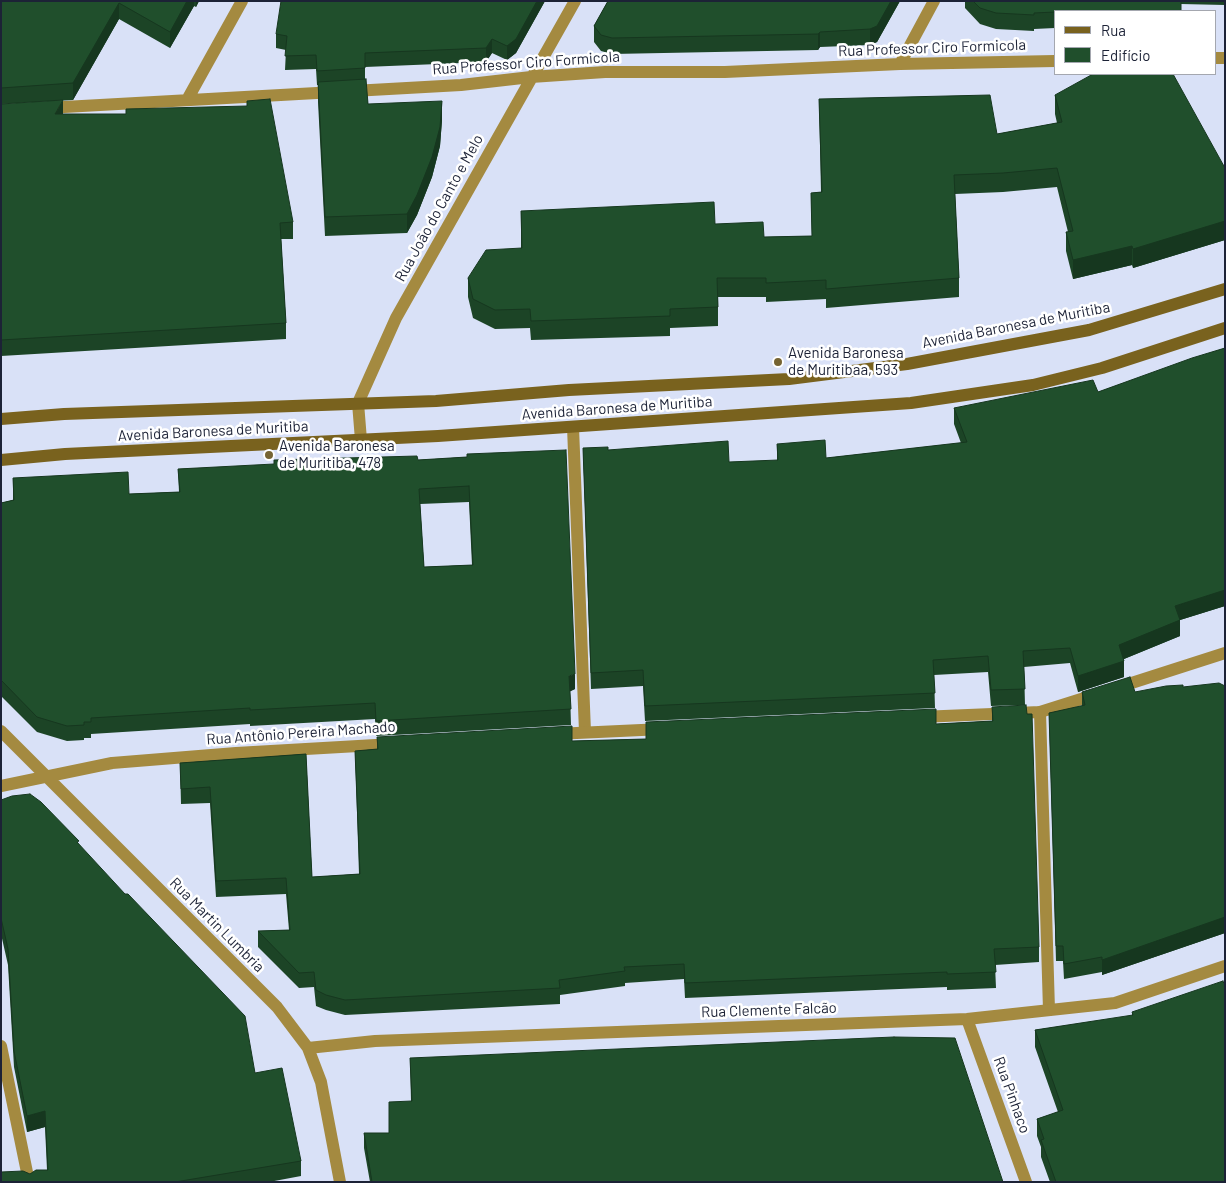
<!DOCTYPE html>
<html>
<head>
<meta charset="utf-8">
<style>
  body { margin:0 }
  #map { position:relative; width:1226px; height:1183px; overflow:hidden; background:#d9e1f7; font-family:Barlow,sans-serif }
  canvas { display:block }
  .frame { position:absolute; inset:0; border:2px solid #1c2236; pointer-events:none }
  .legend { position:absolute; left:1054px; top:10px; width:162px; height:65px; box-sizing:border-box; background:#fff; border:1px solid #a4a7af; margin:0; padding:6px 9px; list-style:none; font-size:15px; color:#1c2236 }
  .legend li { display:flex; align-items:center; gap:10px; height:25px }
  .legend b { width:25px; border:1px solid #a4a7af }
</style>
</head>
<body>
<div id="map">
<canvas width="1226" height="1183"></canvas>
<div class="frame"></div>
<ul class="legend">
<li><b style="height:6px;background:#79621e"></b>Rua</li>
<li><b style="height:14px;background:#204f2c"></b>Edifício</li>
</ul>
</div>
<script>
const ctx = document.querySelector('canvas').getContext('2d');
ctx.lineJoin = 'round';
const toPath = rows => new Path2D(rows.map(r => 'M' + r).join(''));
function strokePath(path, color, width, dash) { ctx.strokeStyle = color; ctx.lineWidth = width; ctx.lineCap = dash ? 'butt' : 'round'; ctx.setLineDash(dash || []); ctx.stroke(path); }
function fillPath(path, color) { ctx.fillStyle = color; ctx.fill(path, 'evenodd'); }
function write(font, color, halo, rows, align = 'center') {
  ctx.font = font + ' Barlow,sans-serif'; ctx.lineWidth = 5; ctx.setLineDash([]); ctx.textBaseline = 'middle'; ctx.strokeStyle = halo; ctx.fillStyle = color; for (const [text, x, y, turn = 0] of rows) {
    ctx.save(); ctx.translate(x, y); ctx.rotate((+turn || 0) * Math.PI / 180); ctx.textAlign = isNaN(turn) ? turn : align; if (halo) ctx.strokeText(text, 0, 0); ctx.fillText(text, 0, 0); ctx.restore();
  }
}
const service = toPath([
  [573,427,585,732],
  [1040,712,1049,1010]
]);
const minor = toPath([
  [1215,58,1225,58],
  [900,64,934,1],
  [187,100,242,1],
  [46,108,461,85,531,77,605,72,725,72,900,64,1055,61],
  [361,440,358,403,396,318,575,1],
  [1116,688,1225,653],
  [920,717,1040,712,1097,694],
  [1,731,277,1007,308,1048,321,1082,340,1182],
  [555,734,663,729],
  [1,786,112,763,236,753,393,744],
  [967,1019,1026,1182],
  [1,1046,29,1182],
  [308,1048,375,1041,967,1019,1115,1003,1225,966]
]);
const secondary = toPath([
  [1,419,64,414,436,401,569,390,789,379,907,364,1089,330,1225,289],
  [1,460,65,454,438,436,911,403,1033,385,1102,368,1225,328]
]);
const wall = toPath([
  [1,1,199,1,196,7,194,6,170,48,119,19,73,100,1,104],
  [545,1,516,53,507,60,492,53,486,62,365,67,365,79,368,104,442,120,440,146,432,177,417,215,407,233,325,236,318,102,318,85,317,85,316,69,285,70,286,50,276,48,276,34],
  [608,1,900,1,877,42,870,45,820,47,818,50,612,54,601,51,594,42,594,26],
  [965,1,1225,1,1225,5,1181,4,1181,11,1055,11,1055,28,1034,29,1034,31,996,29,980,24,965,8],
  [1055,95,1225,168,1225,240,1133,268,1132,265,1073,279,1066,251,1066,232,1068,232,1057,187,1003,192,955,194,959,278,959,297,826,308,826,299,766,302,766,297,718,297,718,326,670,328,670,336,531,340,530,328,495,329,473,318,468,297,468,278,521,248,521,211,715,224,764,237,812,236,811,193,821,192,819,99,997,134,1057,123,1055,114],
  [1,104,63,114,293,222,293,239,281,239,286,323,286,339,1,356],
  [1225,348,1225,606,1180,620,1180,636,1124,659,1124,677,1078,692,1070,663,1024,667,1025,705,991,706,988,672,934,675,935,708,645,721,643,686,591,689,583,448,608,450,729,462,777,461,777,444,826,458,961,443,954,424,954,408,1098,392],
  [467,457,575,689,570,691,571,725,376,736,375,719,250,726,250,724,91,734,91,738,84,738,84,740,67,741,37,732,1,696,1,503,13,500,13,478,129,494,179,492,178,469,418,460],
  [469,502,472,565,424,567,420,504],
  [1225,686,1225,933,1102,975,1102,972,1064,979,1063,961,1056,961,1049,713,1082,706,1082,692,1135,692,1183,687],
  [992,707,1039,947,1039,962,995,965,996,988,947,990,947,987,685,998,684,979,625,983,625,986,560,995,560,1004,345,1015,326,1010,316,1006,314,987,299,988,258,947,258,931,289,930,286,894,216,897,210,803,181,804,180,763,306,754,312,877,359,874,355,751,377,749,377,737,572,741,646,739,646,722,936,724,992,721],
  [1,800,79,845,255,1073,301,1161,301,1176,269,1182,1,1182,47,1170,45,1127,27,1132,14,1067,8,965,1,934],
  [1132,1012,1225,1182,1050,1182,1041,1157,1041,1147,1037,1136,1037,1119,1058,1112,1035,1047,1035,1030,1132,1016],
  [410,1058,1003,1182,370,1182,364,1148,364,1133,389,1133,411,1101]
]);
const shadedWall = toPath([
  [187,1,194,1,194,6,170,48,170,32],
  [196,1,199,1,196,7],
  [537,1,545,1,516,53,507,60,507,46],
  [891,1,900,1,877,42,870,45,870,29],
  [119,3,119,19,73,100,73,83],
  [820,32,820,47,818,50,818,34],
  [492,39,492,53,486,62,486,48],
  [63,100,63,116,55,114],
  [442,101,442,120,440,146,432,177,417,215,407,233,407,214],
  [1225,221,1225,240,1133,268,1133,249],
  [1132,246,1132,265,1073,279,1073,260],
  [1225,590,1225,606,1180,620,1180,636,1119,661,1119,645,1175,606],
  [1124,661,1124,677,1078,692,1078,676],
  [575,674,575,689,569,692,569,676],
  [1225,917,1225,933,1102,975,1102,960],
  [45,1111,45,1127,27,1132,27,1116]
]);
const building = toPath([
  [1,1,187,1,170,32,119,3,73,83,1,88,1,1],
  [281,1,537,1,516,39,507,46,492,39,486,48,365,53,365,68,317,71,316,55,285,56,287,36,276,34,281,1],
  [608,1,891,1,877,26,870,29,820,32,818,34,612,38,601,35,594,26,608,1],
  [973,1,1181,1,1181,11,1055,11,1055,12,1034,13,1034,15,996,13,980,8,973,1],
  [1093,74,1173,74,1225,168,1225,221,1133,249,1132,246,1073,260,1066,232,1073,231,1057,168,1003,173,954,175,959,278,826,289,826,280,766,283,766,278,717,278,718,307,670,309,670,316,531,321,530,309,495,310,473,299,468,278,486,250,522,248,521,211,714,202,715,224,763,222,764,237,812,236,811,193,822,192,819,99,990,95,997,134,1062,122,1055,95,1093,74],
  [366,79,368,104,442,101,440,127,432,157,417,195,407,214,325,217,318,82,366,79],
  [270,99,293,222,280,223,286,323,1,340,1,104,63,100,55,114,126,114,126,109,247,106,247,101,270,99],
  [1225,348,1225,590,1175,606,1180,620,1119,645,1124,661,1078,676,1070,648,1023,651,1025,689,991,690,988,656,933,660,935,693,645,706,643,670,591,673,583,448,608,447,608,450,728,441,729,462,778,460,777,444,825,440,826,458,967,442,954,408,1093,380,1098,392,1192,358,1225,348],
  [566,450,575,674,569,676,571,709,376,721,375,703,250,710,250,708,91,718,91,722,84,722,84,725,67,726,37,717,1,680,1,503,14,500,13,478,128,472,129,494,180,492,178,469,274,464,274,460,417,456,418,460,467,457,467,454,566,450],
  [469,486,473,565,424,567,419,489,469,486],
  [1130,677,1135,692,1166,686,1183,685,1183,687,1219,683,1225,686,1225,917,1102,960,1102,957,1064,964,1063,946,1056,946,1049,713,1085,705,1082,692,1130,677],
  [1026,705,1027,714,1032,714,1039,947,994,949,996,972,947,974,947,972,685,983,684,964,624,967,625,971,559,980,560,988,345,1000,326,995,316,990,314,972,299,973,258,931,290,930,286,878,216,881,210,787,181,789,180,763,306,754,312,877,360,874,355,751,378,749,377,737,572,726,572,741,646,739,646,722,936,709,936,724,993,721,992,707,1026,705],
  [30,794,41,802,79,841,77,842,125,894,128,894,245,1016,255,1073,282,1068,301,1161,175,1182,1,1182,1,1172,23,1171,30,1174,36,1170,48,1170,45,1111,27,1116,14,1051,8,949,1,918,1,800,12,796,30,794],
  [1223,981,1224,984,1225,984,1225,1182,1056,1182,1041,1140,1044,1139,1037,1119,1063,1110,1035,1030,1133,1015,1132,1012,1223,981],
  [894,1037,955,1038,1003,1182,372,1182,364,1133,389,1133,389,1102,412,1101,410,1058,894,1037]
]);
const markers = [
  [778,362,5,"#766433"],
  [269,455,5,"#766433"]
];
const streetNames = [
  ["Rua Professor Ciro Formicola",932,48,-2],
  ["Rua Professor Ciro Formicola",526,63,-4],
  ["Rua João do Canto e Melo",439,208,-61],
  ["Avenida Baronesa de Muritiba",1016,325,-11],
  ["Avenida Baronesa de Muritiba",617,408,-4],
  ["Avenida Baronesa de Muritiba",213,431,-3],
  ["Rua Antônio Pereira Machado",301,733,-4],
  ["Rua Martin Lumbria",217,925,45],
  ["Rua Clemente Falcão",769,1010,-2],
  ["Rua Pinhaco",1012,1095,70]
];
const poiNames = [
  ["Avenida Baronesa",788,353],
  ["de Muritibaa, 593",788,370],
  ["Avenida Baronesa",279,446],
  ["de Muritiba, 478",279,463]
];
strokePath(service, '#a48a40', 12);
strokePath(minor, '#a48a40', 12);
strokePath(secondary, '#79621e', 12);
fillPath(wall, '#1c4426');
fillPath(shadedWall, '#16371f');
fillPath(building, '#204f2c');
strokePath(building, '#16371f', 1);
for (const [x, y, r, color] of markers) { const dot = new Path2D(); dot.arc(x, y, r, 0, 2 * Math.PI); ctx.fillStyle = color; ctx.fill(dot); strokePath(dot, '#fff', 2); }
write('15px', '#1c2236', '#fff', streetNames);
write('15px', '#1c2236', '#fff', poiNames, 'left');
</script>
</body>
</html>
